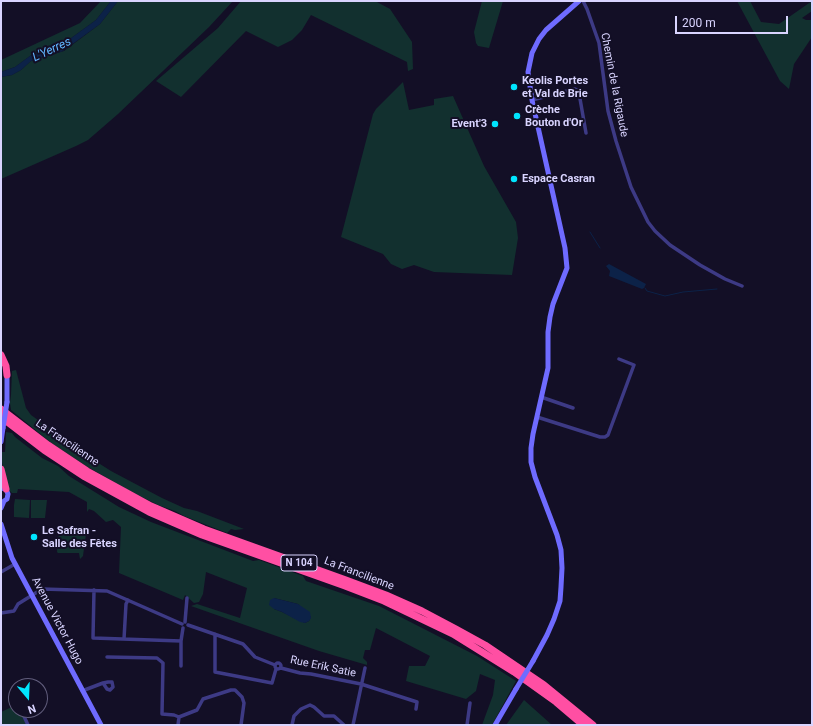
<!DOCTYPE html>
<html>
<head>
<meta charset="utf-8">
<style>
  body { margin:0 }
  #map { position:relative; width:813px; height:726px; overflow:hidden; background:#130f26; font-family:Roboto,sans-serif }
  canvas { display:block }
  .frame { position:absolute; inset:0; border:2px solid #d9d4ff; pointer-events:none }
  .north { position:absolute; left:8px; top:678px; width:40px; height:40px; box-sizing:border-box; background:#130f26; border:1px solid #625e7d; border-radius:50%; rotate:161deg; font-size:11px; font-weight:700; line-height:16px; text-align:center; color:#d9d4ff }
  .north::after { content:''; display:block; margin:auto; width:14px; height:18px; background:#00e5ff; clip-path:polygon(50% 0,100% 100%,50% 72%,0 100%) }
  .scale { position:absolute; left:675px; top:16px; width:113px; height:18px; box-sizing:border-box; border:2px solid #d9d4ff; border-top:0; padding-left:5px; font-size:12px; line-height:14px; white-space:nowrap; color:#d9d4ff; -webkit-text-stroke:3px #130f26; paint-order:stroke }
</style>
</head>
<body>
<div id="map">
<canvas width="813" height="726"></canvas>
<div class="frame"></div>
<div class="north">N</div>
<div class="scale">200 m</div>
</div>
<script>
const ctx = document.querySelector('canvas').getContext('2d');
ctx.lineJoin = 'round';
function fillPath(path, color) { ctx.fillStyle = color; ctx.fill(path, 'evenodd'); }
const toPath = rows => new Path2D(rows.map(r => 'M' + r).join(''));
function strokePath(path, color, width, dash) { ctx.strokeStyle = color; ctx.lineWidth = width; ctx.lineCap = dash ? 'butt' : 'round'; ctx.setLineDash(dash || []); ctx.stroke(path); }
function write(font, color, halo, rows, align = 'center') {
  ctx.font = font + ' Roboto,sans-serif'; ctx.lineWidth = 4; ctx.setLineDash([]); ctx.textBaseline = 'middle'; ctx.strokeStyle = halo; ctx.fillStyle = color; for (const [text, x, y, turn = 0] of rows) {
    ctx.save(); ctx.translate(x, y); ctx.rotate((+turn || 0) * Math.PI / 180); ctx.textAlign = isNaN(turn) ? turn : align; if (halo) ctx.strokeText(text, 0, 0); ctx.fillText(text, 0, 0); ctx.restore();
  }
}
const green = toPath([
  [101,1,111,1,96,20,63,44,30,56,15,67,1,72,1,60,80,23],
  [118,1,233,1,209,27,118,114,88,140,76,146,1,179,1,77,12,75,21,70,31,61,64,51,100,24],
  [241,1,375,1,390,9,412,42,413,69,408,71,407,62,311,15,302,30,292,40,278,47,246,31,181,97,156,81,218,28],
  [482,1,503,1,489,48,478,46,476,43,474,32],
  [737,1,750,1,761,22,779,24,812,1,812,11,802,18,806,20,812,20,812,37,794,64,789,89,780,81],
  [403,82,409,110,434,105,434,99,453,96,484,166,516,222,518,238,512,275,434,272,414,265,402,269,391,264,383,254,341,237,373,114,376,109],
  [16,370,26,408,31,415,89,457,111,471,162,498,184,508,197,511,244,529,235,530,231,529,227,533,184,516,175,511,158,505,130,491,86,466,50,442,11,410,10,403,11,395,12,371],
  [6,432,12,433,15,437,42,458,58,466,69,476,119,507,151,522,253,561,259,560,303,576,306,581,379,606,477,656,516,681,492,725,482,725,493,695,495,680,480,674,476,691,466,699,406,681,409,666,425,666,430,656,376,628,370,650,365,650,363,658,367,662,367,665,319,651,191,606,197,604,240,618,247,588,206,572,203,594,199,602,194,603,185,595,183,600,119,573,121,527,113,520,106,522,94,511,89,509,87,512,87,502,69,492,18,489,17,493,12,493,10,491,6,485,1,457,2,452,5,452],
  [274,598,298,604,311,617,309,621,305,623,282,612,274,609],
  [15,499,30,500,29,518,14,517,14,505],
  [31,500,47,500,45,518,31,518],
  [61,534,86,534,83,556,80,559,79,553,58,553,57,552,58,537],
  [524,700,552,725,506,725],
  [16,705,16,710,19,710,27,725,1,725,1,712]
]);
const water = toPath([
  [111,1,118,1,100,24,63,51,31,61,21,70,12,75,1,77,1,72,15,67,30,56,63,44,96,20],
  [609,264,646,284,644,288,642,289,609,276,610,271,606,266],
  [274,598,298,604,310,612,311,618,309,621,305,623,300,622,282,612,274,609,269,605,270,600]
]);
const stream = toPath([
  [590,232,600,248],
  [645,288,647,291,665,296,683,292,717,289]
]);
const street = toPath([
  [583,1,587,9,599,43,608,111,616,141,631,187,648,222,655,231,670,245,700,265,725,279,742,286],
  [532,100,575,89,577,90,579,93,586,133],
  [541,397,573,408],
  [537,417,600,437,605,437,608,435,634,365,619,359],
  [1,572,15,564],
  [94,590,93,638,181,641],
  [1,613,14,611,18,604,42,589,107,591,182,624],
  [185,622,187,598],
  [188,625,243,644,255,657,275,665],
  [215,634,215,672,272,683,276,669],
  [124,639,126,604,128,600],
  [107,657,157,658,163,663,162,714,174,715,179,717],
  '275 666a3 3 0 1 1 6 0a3 3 0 1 1-6 0Z',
  [181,666,181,641,183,628],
  [281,668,300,673,311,674,361,684,417,702,416,709],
  [12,691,16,699],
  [82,691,103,683,108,682,112,682,113,687,110,690,107,689,103,683],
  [21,710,28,725],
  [179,717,197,710,203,699,231,690,235,690,242,697,244,703,241,725],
  [178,725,179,717],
  [292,725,294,716,301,709,310,705,314,707,324,716,334,716,344,725],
  [353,725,365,668],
  [467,725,470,703]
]);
const secondary = toPath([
  [7,402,7,375],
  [1,442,3,428],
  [1,488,6,489,8,494,7,499,4,501,1,508],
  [1,524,12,558,101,725],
  [533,661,547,635,554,619,560,601,561,587,562,568,561,550,557,535,535,477,531,462,531,448,533,434,548,368,548,332,550,317,553,304,567,268,565,248,532,100,528,72,532,53,539,39,546,30,579,1],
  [495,725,516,689]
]);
const highway = toPath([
  [1,355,6,366,7,375],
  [1,409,48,445,87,471,151,506,204,529,346,580,386,595,422,611,456,629,485,645,544,685,593,725],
  [1,417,44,450,85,477,149,512,202,535,345,586,384,601,453,634,514,672,556,702,583,725],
  [1,469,6,489]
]);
const secondaryBridge = toPath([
  [3,428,7,402],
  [516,689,533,661]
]);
const markers = [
  [514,87,4,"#00e5ff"],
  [517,116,4,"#00e5ff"],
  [495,124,4,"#00e5ff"],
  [514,179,4,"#00e5ff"],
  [34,537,4,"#00e5ff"]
];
const shields = [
  [299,563,36]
];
const shieldNames = [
  ["N 104",299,563]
];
const poiNames = [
  ["Keolis Portes",522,81],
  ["et Val de Brie",522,94],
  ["Crèche",525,110],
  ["Bouton d'Or",525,123],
  ["Event'3",487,124,"right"],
  ["Espace Casran",522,179],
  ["Le Safran -",42,531],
  ["Salle des Fêtes",42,544]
];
const streetNames = [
  ["Chemin de la Rigaude",614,85,79],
  ["La Francilienne",67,443,34],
  ["La Francilienne",359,574,21],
  ["Avenue Victor Hugo",57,621,62],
  ["Rue Erik Satie",323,667,12]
];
const waterNames = [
  ["L'Yerres",52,50,-25]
];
fillPath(green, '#12302f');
fillPath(water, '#0c2248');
strokePath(stream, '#0c2248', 1);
strokePath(street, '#3d3a85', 3.5);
strokePath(secondary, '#6f6bff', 5);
strokePath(highway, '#ff4fa3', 7);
strokePath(secondaryBridge, '#6f6bff', 5);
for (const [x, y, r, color] of markers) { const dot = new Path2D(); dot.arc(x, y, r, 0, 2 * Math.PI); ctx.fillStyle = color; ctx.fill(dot); strokePath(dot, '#130f26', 1.5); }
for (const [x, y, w] of shields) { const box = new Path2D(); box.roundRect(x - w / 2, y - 8, w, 16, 3); ctx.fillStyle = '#130f26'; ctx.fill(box); strokePath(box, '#d9d4ff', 1); }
write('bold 10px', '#d9d4ff', null, shieldNames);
write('bold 11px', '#d9d4ff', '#130f26', poiNames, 'left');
write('11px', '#d9d4ff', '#130f26', streetNames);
write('italic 12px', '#62b6ff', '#130f26', waterNames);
</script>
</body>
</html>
